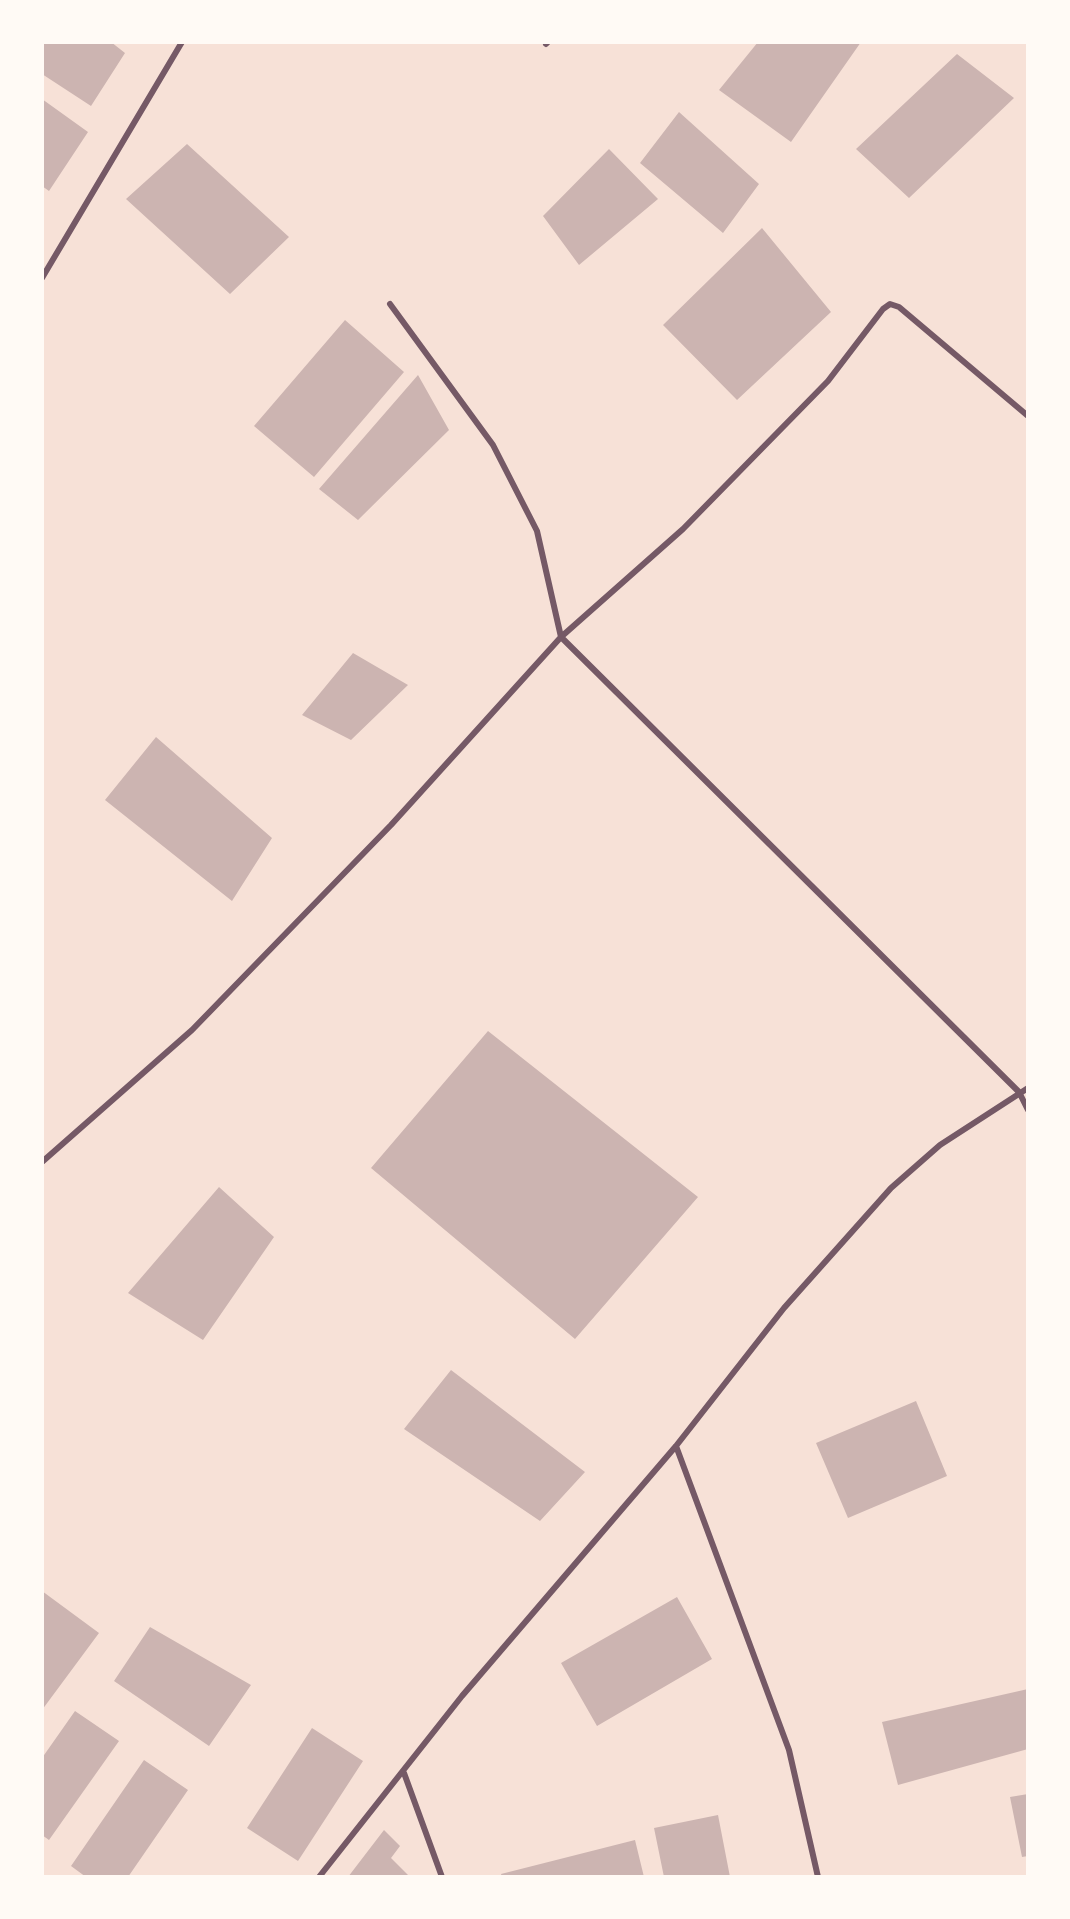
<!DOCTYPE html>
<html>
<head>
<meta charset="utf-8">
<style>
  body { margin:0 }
  #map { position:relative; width:1070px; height:1919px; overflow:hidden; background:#f7e1d7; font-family:"Noto Sans",sans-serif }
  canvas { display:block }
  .frame { position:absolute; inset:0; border:44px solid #fffaf5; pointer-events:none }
</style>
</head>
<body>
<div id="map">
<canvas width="1070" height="1919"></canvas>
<div class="frame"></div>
</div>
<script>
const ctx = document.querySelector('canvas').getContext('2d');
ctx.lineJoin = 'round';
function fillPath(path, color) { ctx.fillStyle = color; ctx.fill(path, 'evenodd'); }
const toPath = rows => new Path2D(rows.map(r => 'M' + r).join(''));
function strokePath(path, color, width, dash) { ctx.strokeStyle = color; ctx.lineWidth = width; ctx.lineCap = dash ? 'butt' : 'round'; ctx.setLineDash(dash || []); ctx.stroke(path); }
const building = toPath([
  [42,42,111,42,125,53,91,106,42,74],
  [758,42,861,42,791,142,719,90],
  [957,54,1014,98,909,198,856,149],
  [42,99,88,132,49,191,42,186],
  [679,112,759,184,723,233,640,163],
  [187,144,289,237,230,294,126,199],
  [609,149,658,199,579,265,543,216],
  [762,228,831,312,737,400,663,325],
  [345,320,404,372,314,477,254,426],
  [418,375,449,430,358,520,319,489],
  [353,653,408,685,351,740,302,715],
  [156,737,272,838,232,901,105,800],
  [488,1031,698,1197,575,1339,371,1168],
  [219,1187,274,1237,203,1340,128,1293],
  [451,1370,585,1472,540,1521,404,1429],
  [916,1401,947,1476,848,1518,816,1443],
  [42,1591,99,1633,42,1710],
  [677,1597,712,1659,597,1726,561,1663],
  [150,1627,251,1685,209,1746,114,1681],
  [1028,1689,1028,1749,898,1785,882,1722],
  [75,1711,119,1741,49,1840,42,1835,42,1758],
  [312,1728,363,1761,298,1861,247,1828],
  [144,1760,188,1790,128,1877,86,1877,71,1866],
  [1028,1794,1028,1856,1022,1857,1010,1797],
  [718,1815,730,1877,664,1877,654,1828],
  [384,1830,400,1846,391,1858,410,1877,348,1877],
  [635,1840,644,1877,502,1877,501,1874]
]);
const minor = toPath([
  [546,44,548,42],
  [42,278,182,42],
  [390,304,493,445,537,531,561,637,1019,1092,1028,1110],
  [42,1162,192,1030,391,825,561,637,683,529,828,381,883,309,890,304,899,307,1028,416],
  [676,1446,789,1750,818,1877],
  [404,1773,442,1877],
  [319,1877,462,1696,676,1446,784,1308,891,1188,940,1145,1028,1088]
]);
fillPath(building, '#ccb4b1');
strokePath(minor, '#755966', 6);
</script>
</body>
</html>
